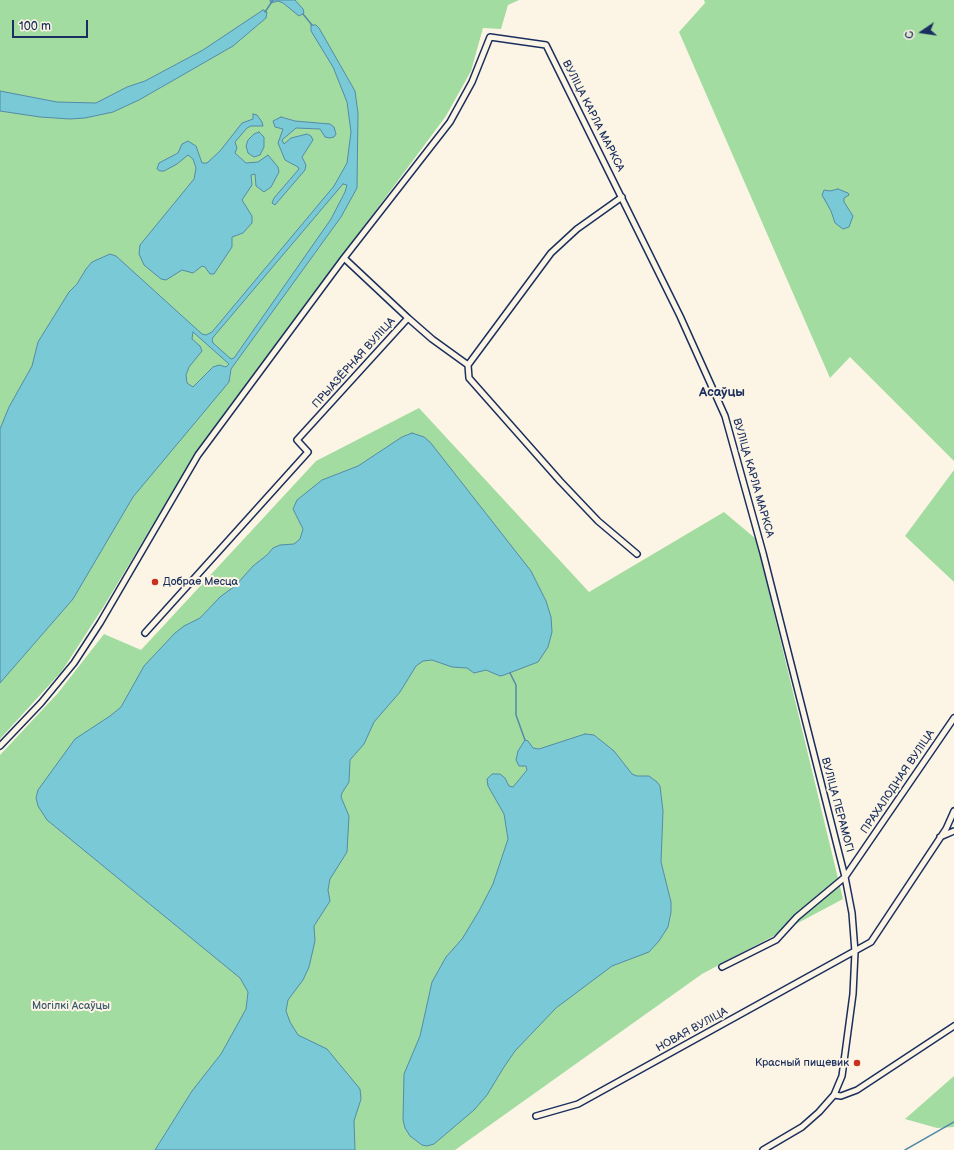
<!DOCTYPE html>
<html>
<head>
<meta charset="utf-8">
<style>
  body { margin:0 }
  #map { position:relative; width:954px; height:1150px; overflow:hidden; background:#fcf5e5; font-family:"Balsamiq Sans",sans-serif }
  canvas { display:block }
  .north { position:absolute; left:902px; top:12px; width:40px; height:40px; -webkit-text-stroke:3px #fcf5e5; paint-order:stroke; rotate:257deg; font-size:11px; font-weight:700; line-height:16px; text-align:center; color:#1b2f5e }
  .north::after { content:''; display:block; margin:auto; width:14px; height:18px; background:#1b2f5e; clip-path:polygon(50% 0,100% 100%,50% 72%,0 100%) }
  .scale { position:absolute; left:12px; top:20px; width:76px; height:18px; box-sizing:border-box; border:2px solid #1b2f5e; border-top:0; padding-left:5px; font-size:12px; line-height:14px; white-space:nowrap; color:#1b2f5e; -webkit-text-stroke:3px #fcf5e5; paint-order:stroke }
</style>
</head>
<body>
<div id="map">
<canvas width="954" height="1150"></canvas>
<div class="north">С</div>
<div class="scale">100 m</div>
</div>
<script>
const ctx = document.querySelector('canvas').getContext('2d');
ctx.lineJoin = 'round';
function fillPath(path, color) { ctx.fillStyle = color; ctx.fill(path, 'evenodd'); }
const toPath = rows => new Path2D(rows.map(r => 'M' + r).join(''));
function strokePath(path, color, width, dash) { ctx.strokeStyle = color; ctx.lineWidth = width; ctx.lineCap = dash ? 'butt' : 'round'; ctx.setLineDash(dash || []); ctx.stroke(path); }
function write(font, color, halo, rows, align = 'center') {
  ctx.font = font + ' "Balsamiq Sans",sans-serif'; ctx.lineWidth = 4; ctx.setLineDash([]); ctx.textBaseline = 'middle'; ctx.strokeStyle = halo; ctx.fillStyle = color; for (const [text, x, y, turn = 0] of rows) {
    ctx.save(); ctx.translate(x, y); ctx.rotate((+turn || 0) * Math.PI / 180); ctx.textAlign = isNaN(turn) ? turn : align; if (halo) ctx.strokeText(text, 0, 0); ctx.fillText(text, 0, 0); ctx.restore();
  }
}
const green = toPath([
  [0,0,519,0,508,5,501,29,483,28,471,71,446,116,197,451,104,606,62,671,0,739],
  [704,0,954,0,954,461,850,357,830,378,679,32,705,3],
  [419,408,589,592,724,512,756,539,843,899,702,974,455,1150,0,1150,0,755,58,693,104,634,141,650,316,461],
  [954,470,954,582,905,536],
  [954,1076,954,1127,937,1128,905,1119]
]);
const water = toPath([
  [270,0,295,0,303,9,304,13,299,16,283,3,278,1,271,3,270,0],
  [263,10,267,12,266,18,233,46,139,100,113,112,85,118,70,119,40,117,0,111,0,91,57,102,96,103,127,87,145,81,203,50,263,10],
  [311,25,316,25,319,28,355,91,358,113,357,188,341,217,231,369,229,382,133,497,73,599,0,683,0,429,9,407,32,366,38,342,69,292,77,284,86,269,92,262,110,254,116,256,202,334,206,335,212,332,334,186,347,163,351,132,347,102,333,67,311,31,311,25],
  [343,184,347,185,345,192,331,219,234,358,231,359,213,343,212,339,215,335,343,184],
  [193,332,229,364,226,367,219,365,213,367,193,387,187,383,186,375,189,367,202,351,200,346,192,339,193,332],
  [253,114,257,115,262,122,263,126,251,126,247,128,235,142,237,148,235,153,246,163,258,162,268,155,278,167,279,172,271,187,264,192,256,186,255,174,251,175,252,185,242,200,252,216,252,223,243,233,232,237,232,247,214,274,210,274,205,267,202,266,193,273,182,270,166,280,161,279,144,265,139,254,140,245,194,179,196,168,193,159,188,155,177,164,164,171,160,171,157,169,159,163,178,153,182,144,188,141,196,146,202,163,207,163,220,151,242,123,253,119,253,114],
  [281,117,295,121,330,124,334,127,336,134,334,137,330,138,325,137,320,129,296,128,282,140,284,144,291,138,307,134,311,136,313,140,302,157,306,165,305,170,275,205,272,203,274,198,299,169,298,167,285,160,278,143,283,129,275,127,273,121,281,117],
  [259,132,264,137,264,147,260,155,254,157,248,153,246,146,248,140,254,134,259,132],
  [838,189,848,193,849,195,844,198,844,202,853,216,849,227,843,229,835,223,831,211,822,195,824,190,830,191,838,189],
  [412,433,424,437,430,442,531,571,546,601,551,617,552,632,548,647,538,662,504,675,500,676,486,670,474,673,467,668,452,667,432,660,423,661,416,666,400,692,374,722,364,744,350,760,349,782,342,793,341,797,349,816,347,852,330,879,328,890,330,901,314,926,315,941,309,967,303,980,288,1000,286,1011,290,1022,298,1035,327,1049,360,1089,361,1099,354,1121,355,1150,155,1150,192,1091,221,1054,246,1009,248,992,240,978,47,820,38,806,36,798,38,790,75,739,110,716,121,707,144,666,175,633,184,626,200,618,220,597,236,585,253,566,267,555,273,548,280,545,294,544,300,539,303,529,293,509,297,500,322,480,358,466,402,437,412,433],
  [585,734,594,735,614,751,632,774,637,776,649,776,657,782,660,786,663,811,661,862,671,902,671,912,668,927,659,941,649,952,612,966,556,1008,515,1051,504,1067,487,1095,474,1110,434,1144,427,1146,422,1145,410,1136,405,1128,403,1120,404,1074,420,1036,432,982,446,957,462,939,479,911,493,884,508,839,504,814,488,786,487,779,492,774,500,774,505,778,509,786,513,787,527,770,526,766,519,766,516,760,518,751,525,740,528,741,533,748,539,749,585,734]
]);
const stream = toPath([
  [265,12,273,0],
  [303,14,312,25],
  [510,673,516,685,516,715,525,740],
  [905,1150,954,1122]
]);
const street = toPath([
  [344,258,408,318],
  [468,365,551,253,577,229,622,197],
  [145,633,308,452,297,440,408,318,432,339,468,365,469,378,560,481,598,521,637,554],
  [0,746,41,703,74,663,100,623,198,455,344,258,450,122,472,82,490,37,546,45,680,316,725,416,763,553,845,877,852,913,855,952,853,994,842,1076,834,1095,819,1112,802,1127,763,1150],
  [940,837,954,831],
  [722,967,776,940,797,917,845,877,954,718],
  [834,1095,841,1096,857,1090,954,1026],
  [536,1116,578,1104,871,942,946,829,954,811]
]);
const markers = [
  [155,582,4,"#c8321e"],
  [857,1063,4,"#c8321e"]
];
const streetNames = [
  ["ВУЛІЦА КАРЛА МАРКСА",593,116,63],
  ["ПРЫАЗЁРНАЯ ВУЛІЦА",354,363,-48],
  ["ВУЛІЦА КАРЛА МАРКСА",753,478,74],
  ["ПРАХАЛОДНАЯ ВУЛІЦА",898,782,-56],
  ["ВУЛІЦА ПЕРАМОГІ",837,805,75],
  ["НОВАЯ ВУЛІЦА",692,1030,-29]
];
const poiNames = [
  ["Добрае Месца",163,582],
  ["Красный пищевик",849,1063,"right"]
];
const parkNames = [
  ["Могілкі Асаўцы",71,1006]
];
const quarterNames = [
  ["Асаўцы",722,393]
];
fillPath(green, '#a3dca1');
fillPath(water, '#7ac9d7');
strokePath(water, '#548ba7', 1);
strokePath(stream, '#548ba7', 1.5);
strokePath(street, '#1b2f5e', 8);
strokePath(street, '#fcf5e5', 5);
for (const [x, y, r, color] of markers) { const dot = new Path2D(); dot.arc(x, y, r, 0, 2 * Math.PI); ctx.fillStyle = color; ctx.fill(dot); strokePath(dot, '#fcf5e5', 1.5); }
write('11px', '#1b2f5e', '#fcf5e5', streetNames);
write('11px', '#1b2f5e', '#fcf5e5', poiNames, 'left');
write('11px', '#3d5a6f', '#fcf5e5', parkNames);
write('bold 13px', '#1b2f5e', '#fcf5e5', quarterNames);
</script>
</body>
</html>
